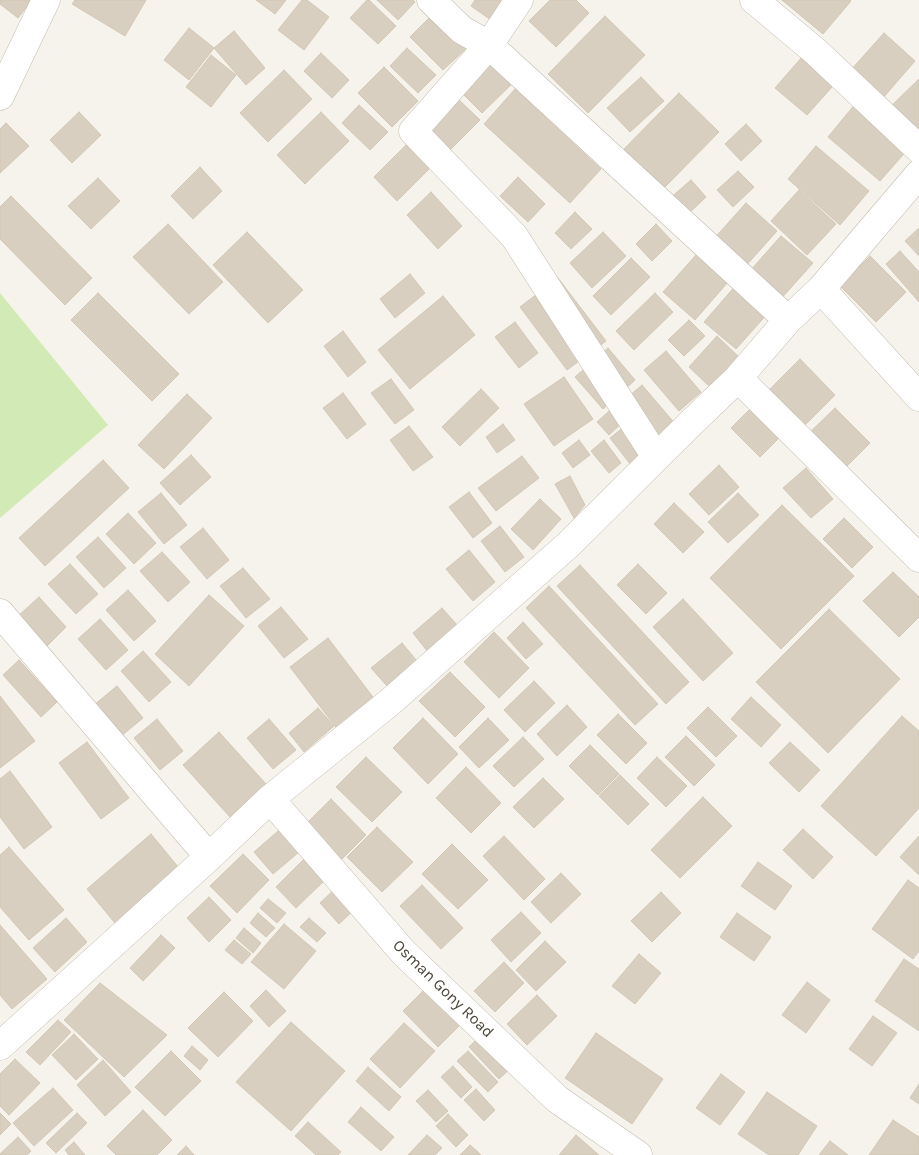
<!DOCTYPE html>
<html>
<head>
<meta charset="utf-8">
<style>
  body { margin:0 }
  canvas { display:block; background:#f6f3ec }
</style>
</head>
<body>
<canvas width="919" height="1155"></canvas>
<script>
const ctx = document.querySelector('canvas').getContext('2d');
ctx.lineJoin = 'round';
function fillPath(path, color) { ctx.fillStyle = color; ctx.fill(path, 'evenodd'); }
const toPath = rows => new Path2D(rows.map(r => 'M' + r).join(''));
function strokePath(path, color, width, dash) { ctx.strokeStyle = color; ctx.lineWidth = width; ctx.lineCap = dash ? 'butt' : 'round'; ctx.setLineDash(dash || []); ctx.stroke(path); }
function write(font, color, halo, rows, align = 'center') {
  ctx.font = font + ' Karla,sans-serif'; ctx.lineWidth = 4; ctx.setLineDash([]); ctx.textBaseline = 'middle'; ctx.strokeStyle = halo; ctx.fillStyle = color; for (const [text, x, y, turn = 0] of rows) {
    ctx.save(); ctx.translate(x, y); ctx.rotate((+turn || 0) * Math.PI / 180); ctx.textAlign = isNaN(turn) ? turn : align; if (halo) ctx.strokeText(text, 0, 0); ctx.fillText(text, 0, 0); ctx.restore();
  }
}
const green = toPath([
  [0,293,108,425,0,518]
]);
const building = toPath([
  [0,0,32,0,18,18,0,4,0,0],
  [75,0,146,0,125,36,72,4,75,0],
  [256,0,286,0,275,14,256,0],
  [302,0,307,0,329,17,304,50,278,30,302,0],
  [367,0,369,0,396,26,378,44,350,18,367,0],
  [377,0,413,0,415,2,398,20,377,0],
  [475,0,520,0,501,27,471,6,475,0],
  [550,0,576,0,589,13,556,47,529,21,550,0],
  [782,0,850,0,851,1,823,34,782,0],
  [436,11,470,45,443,70,410,37,436,11],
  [605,16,645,55,588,113,548,74,605,16],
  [189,28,214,48,189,80,164,60,189,28],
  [234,31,265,68,246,85,214,48,234,31],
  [884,33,915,61,882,99,850,71,884,33],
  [407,48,436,75,418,93,390,66,407,48],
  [809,49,840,78,807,115,775,88,809,49],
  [321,53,349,80,332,98,304,71,321,53],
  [211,55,236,75,211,107,186,87,211,55],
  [491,58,515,81,482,113,459,90,491,58],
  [384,67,418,101,392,127,358,93,384,67],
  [284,70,312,99,268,142,240,113,284,70],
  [641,77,664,101,630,132,607,108,641,77],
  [919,79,919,138,889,108,919,79],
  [515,89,601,169,570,203,484,124,515,89],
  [679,93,719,132,662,190,622,151,679,93],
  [456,97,480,120,447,153,424,129,456,97],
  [856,103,909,148,880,181,828,137,856,103],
  [359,105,388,132,370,150,342,123,359,105],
  [79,112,101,135,72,163,50,140,79,112],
  [321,112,349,141,305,184,277,155,321,112],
  [6,123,29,146,0,173,0,129,6,123],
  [746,124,762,141,741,161,725,144,746,124],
  [406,145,429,169,397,201,374,177,406,145],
  [816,146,869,191,840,225,788,179,816,146],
  [200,167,222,191,193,219,171,196,200,167],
  [738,171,754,187,733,207,717,190,738,171],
  [518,177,545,204,528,222,500,196,518,177],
  [98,178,120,201,91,229,68,206,98,178],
  [691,180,706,197,685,217,669,199,691,180],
  [799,190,836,224,807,255,771,221,799,190],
  [431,192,462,226,438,249,407,215,431,192],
  [11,196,92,278,65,305,0,239,0,207,11,196],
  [746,203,777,231,743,269,712,241,746,203],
  [575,212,592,229,571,249,555,233,575,212],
  [168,224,223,282,189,314,133,257,168,224],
  [656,224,672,241,652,261,636,244,656,224],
  [919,228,919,256,905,241,919,228],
  [247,232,303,290,268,323,213,265,247,232],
  [603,232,626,256,592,288,570,263,603,232],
  [781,236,813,263,779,301,748,273,781,236],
  [900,251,919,272,919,302,886,264,900,251],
  [696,255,728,282,695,320,663,292,696,255],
  [870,256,906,292,876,322,840,286,870,256],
  [631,258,650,277,611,315,593,296,631,258],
  [410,274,425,293,395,318,380,299,410,274],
  [558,278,606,341,567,370,520,307,558,278],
  [737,284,769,312,736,349,704,322,737,284],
  [98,293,179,374,152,401,71,320,98,293],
  [655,293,673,312,634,350,616,331,655,293],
  [443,296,475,335,410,389,378,350,443,296],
  [689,320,705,336,684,356,668,340,689,320],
  [515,322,538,353,519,368,495,337,515,322],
  [343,331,366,362,348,377,324,346,343,331],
  [717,336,739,357,710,387,689,367,717,336],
  [608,348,635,380,603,409,575,377,608,348],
  [666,351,701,392,679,411,644,370,666,351],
  [800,359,835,395,805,425,770,389,800,359],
  [564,377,593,419,554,446,524,404,564,377],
  [391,379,414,410,395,424,371,393,391,379],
  [642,385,677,426,655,445,620,404,642,385],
  [481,389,499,408,460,446,442,427,481,389],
  [343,393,366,424,347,439,323,408,343,393],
  [187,394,212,418,164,469,138,445,187,394],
  [617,404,628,417,609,435,597,422,617,404],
  [752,407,781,436,760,457,731,428,752,407],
  [835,408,870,443,840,473,805,437,835,408],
  [629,423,653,454,634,469,610,438,629,423],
  [503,424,515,440,497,453,486,437,503,424],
  [409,426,433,457,413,471,390,440,409,426],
  [579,440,590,455,573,468,562,453,579,440],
  [604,440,621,463,609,473,591,451,604,440],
  [191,455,211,477,180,505,160,483,191,455],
  [522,456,539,478,496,511,478,488,522,456],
  [103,460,129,488,45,566,19,538,103,460],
  [719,465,739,487,709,515,689,494,719,465],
  [806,468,833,499,811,518,783,488,806,468],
  [570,476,585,505,574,518,555,484,570,476],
  [469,492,492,523,473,538,449,507,469,492],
  [161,493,187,525,164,544,138,512,161,493],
  [738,493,759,515,728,543,708,522,738,493],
  [540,499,561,519,533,550,511,529,540,499],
  [674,503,704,532,683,553,654,524,674,503],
  [782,505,854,576,781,649,710,578,782,505],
  [128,513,156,543,134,564,106,534,128,513],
  [844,518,873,547,852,568,823,539,844,518],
  [500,526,524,557,505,572,481,541,500,526],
  [203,528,229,560,207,579,180,547,203,528],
  [98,537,126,568,104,588,76,557,98,537],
  [469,550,495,582,473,601,446,569,469,550],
  [162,552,190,582,168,602,140,571,162,552],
  [70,564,98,594,76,614,48,584,70,564],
  [638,564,667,593,646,614,617,585,638,564],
  [580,565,689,682,666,704,557,586,580,565],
  [243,568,270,599,246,618,220,586,243,568],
  [893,572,919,597,919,617,899,637,863,601,893,572],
  [549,586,658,704,635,725,526,608,549,586],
  [128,590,156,621,134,641,106,610,128,590],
  [209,595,244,626,189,686,155,654,209,595],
  [39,597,66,627,45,648,17,617,39,597],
  [683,599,733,653,703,681,653,627,683,599],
  [281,607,308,639,284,658,258,626,281,607],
  [442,608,458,626,428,652,413,633,442,608],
  [829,609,900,679,828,753,756,682,829,609],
  [100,619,128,650,106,670,78,639,100,619],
  [523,622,543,644,526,659,507,638,523,622],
  [494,632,529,668,499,698,464,662,494,632],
  [328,638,376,701,338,730,290,667,328,638],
  [402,643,417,661,387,686,371,668,402,643],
  [143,651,171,682,149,702,121,671,143,651],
  [19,660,57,702,41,717,3,675,19,660],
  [450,672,485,707,455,737,419,701,450,672],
  [534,681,555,703,525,732,504,710,534,681],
  [117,686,143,718,120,737,94,705,117,686],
  [0,696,35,741,0,768,0,696],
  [751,697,781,725,761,747,731,719,751,697],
  [567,705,587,727,557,756,537,734,567,705],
  [708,707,737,736,716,757,687,728,708,707],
  [318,708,334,726,304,752,289,733,318,708],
  [618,714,647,743,626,764,597,735,618,714],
  [902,716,919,731,919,808,876,856,821,806,902,716],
  [423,718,458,754,428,784,393,748,423,718],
  [488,718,509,740,479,768,459,747,488,718],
  [157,719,183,751,160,770,134,738,157,719],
  [269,719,296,750,273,769,247,738,269,719],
  [219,732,266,784,230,817,183,765,219,732],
  [686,736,715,765,694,786,665,757,686,736],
  [523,737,544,759,514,787,493,766,523,737],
  [87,742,129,798,101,819,59,763,87,742],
  [790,742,820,770,799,792,769,763,790,742],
  [590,745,619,774,598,795,569,766,590,745],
  [366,757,402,792,372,822,336,787,366,757],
  [657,757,687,786,666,807,637,778,657,757],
  [466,767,501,803,471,833,436,798,466,767],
  [10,771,52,827,24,849,0,817,0,779,10,771],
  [620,775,649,804,628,825,599,796,620,775],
  [543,778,564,799,534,828,513,807,543,778],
  [703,797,732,826,680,878,651,850,703,797],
  [331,799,366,835,336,865,301,829,331,799],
  [285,825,305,847,273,874,254,852,285,825],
  [377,827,413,862,382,892,347,857,377,827],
  [803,829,833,857,813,879,783,850,803,829],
  [151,834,184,874,119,928,87,889,151,834],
  [504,836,545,879,524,900,483,856,504,836],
  [919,836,919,875,900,857,919,836],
  [452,844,488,880,458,909,422,874,452,844],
  [9,847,64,910,29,940,0,907,0,855,9,847],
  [243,854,269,880,237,913,210,886,243,854],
  [305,858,326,879,296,908,276,887,305,858],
  [758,862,792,886,775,910,741,886,758,862],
  [561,873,581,894,551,923,531,902,561,873],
  [908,880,919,888,919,951,913,959,872,929,908,880],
  [422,885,463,928,441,949,400,906,422,885],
  [336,888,356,908,339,924,320,903,336,888],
  [661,892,681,913,652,942,631,921,661,892],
  [209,897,231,920,209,942,187,918,209,897],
  [268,899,286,913,277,923,260,908,268,899],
  [521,912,541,933,511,962,491,940,521,912],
  [258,913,275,928,266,937,250,923,258,913],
  [737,913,771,937,754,961,720,937,737,913],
  [66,918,87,942,55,972,33,948,66,918],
  [309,918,326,933,317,942,300,927,309,918],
  [284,924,316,951,284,989,251,962,284,924],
  [0,925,47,979,12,1009,0,995,0,925],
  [244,928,261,943,253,953,236,938,244,928],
  [161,935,175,948,143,981,130,968,161,935],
  [234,940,251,954,242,964,225,950,234,940],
  [545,941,566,962,536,991,516,970,545,941],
  [639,954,661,973,635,1004,612,986,639,954],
  [904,959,919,969,919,1031,875,1001,904,959],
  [504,962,524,983,495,1012,474,991,504,962],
  [433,981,468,1017,438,1047,403,1011,433,981],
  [807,982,830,1000,806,1033,782,1015,807,982],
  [100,983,167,1035,124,1077,64,1020,100,983],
  [266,990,286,1011,269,1027,250,1006,266,990],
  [224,992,253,1021,218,1057,188,1028,224,992],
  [537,995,557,1016,527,1045,507,1024,537,995],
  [873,1016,897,1033,872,1066,849,1049,873,1016],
  [58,1020,71,1032,40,1065,26,1052,58,1020],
  [291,1022,345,1071,291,1131,236,1082,291,1022],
  [404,1023,435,1051,400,1088,370,1059,404,1023],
  [596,1033,663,1079,632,1124,565,1078,596,1033],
  [74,1034,98,1059,76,1080,52,1055,74,1034],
  [482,1034,513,1066,499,1079,469,1047,482,1034],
  [192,1046,208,1060,200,1070,184,1056,192,1046],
  [171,1051,201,1081,165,1116,135,1087,171,1051],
  [468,1051,498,1082,488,1092,457,1061,468,1051],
  [15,1059,40,1083,9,1115,0,1106,0,1074,15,1059],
  [103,1060,131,1092,105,1116,77,1085,103,1060],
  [453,1066,472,1087,461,1098,441,1077,453,1066],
  [368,1067,401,1097,389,1111,356,1081,368,1067],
  [721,1074,745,1092,720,1125,696,1108,721,1074],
  [919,1084,919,1104,910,1098,919,1084],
  [53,1088,73,1110,34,1146,13,1123,53,1088],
  [476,1089,495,1110,484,1121,464,1100,476,1089],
  [428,1090,448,1111,436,1122,416,1101,428,1090],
  [767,1092,817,1126,798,1155,769,1155,738,1134,767,1092],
  [361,1107,394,1137,381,1151,348,1122,361,1107],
  [143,1110,172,1140,157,1155,116,1155,107,1146,143,1110],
  [0,1113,11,1124,0,1135,0,1113],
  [77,1113,87,1123,56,1153,46,1143,77,1113],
  [448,1114,468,1135,456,1147,436,1126,448,1114],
  [893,1120,919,1137,919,1155,869,1155,893,1120],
  [308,1122,341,1152,338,1155,316,1155,295,1136,308,1122],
  [427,1135,442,1148,435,1155,408,1155,427,1135],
  [576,1135,599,1155,559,1155,576,1135],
  [18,1137,31,1151,27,1155,0,1155,0,1154,18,1137],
  [830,1141,848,1155,819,1155,830,1141],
  [74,1142,85,1155,69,1155,65,1150,74,1142],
  [470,1145,477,1151,481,1155,460,1155,470,1145],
  [186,1146,194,1155,177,1155,186,1146]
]);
const street = toPath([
  [431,0,462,30,489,45,788,320],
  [519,0,489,45,413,131,514,236,656,457],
  [754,0,815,51,919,149],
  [0,96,46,0],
  [821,289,919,397],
  [738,378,919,558],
  [0,613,209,857],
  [270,799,404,953,557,1099,638,1155],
  [0,1046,209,857,270,799,390,702,568,545,691,423,738,378,788,320,821,289,919,174]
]);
const streetNames = [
  ["Osman Gony Road",443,989,44]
];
fillPath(green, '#d2eab5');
fillPath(building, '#d8cfc1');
strokePath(building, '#d3c7b4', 1);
strokePath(street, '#c2bbae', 29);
strokePath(street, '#fff', 28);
write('16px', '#4b4439', '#fff', streetNames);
</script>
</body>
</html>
